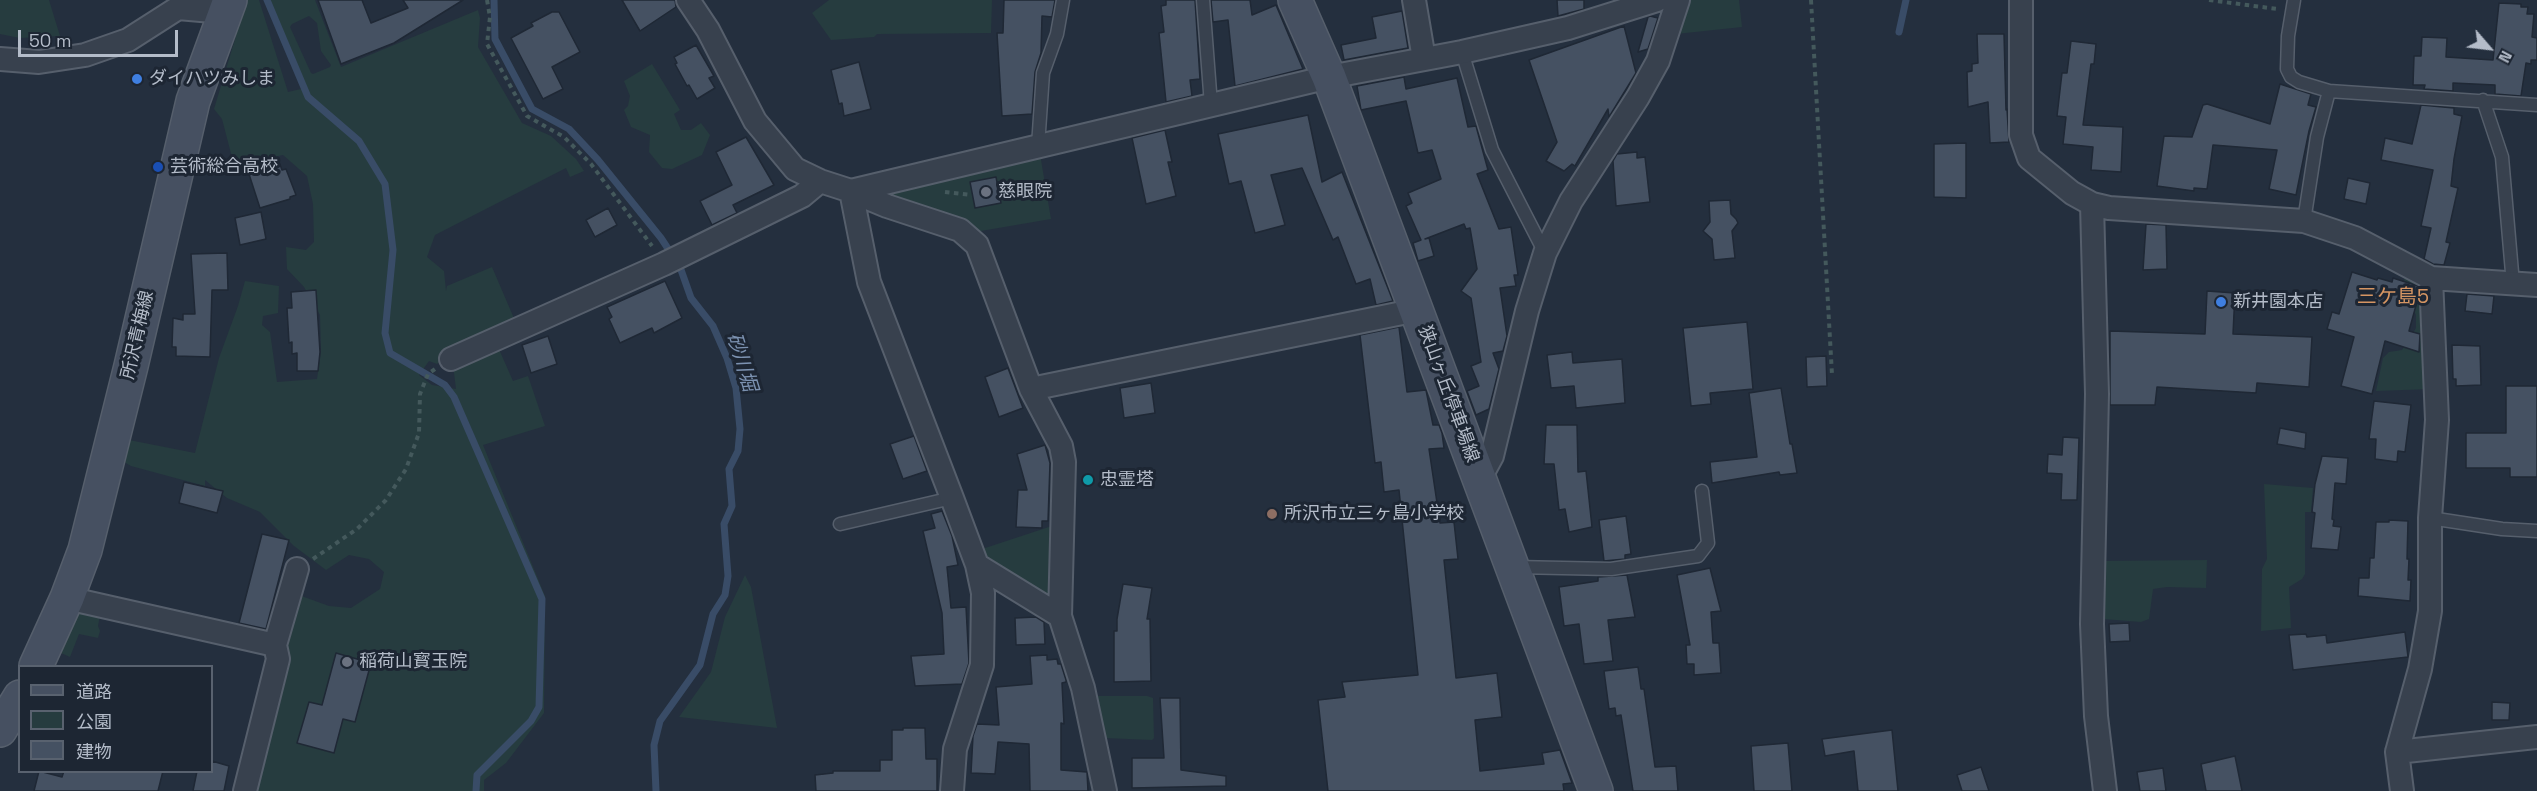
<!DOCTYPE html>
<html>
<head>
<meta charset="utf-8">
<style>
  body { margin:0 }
  #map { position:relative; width:2537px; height:791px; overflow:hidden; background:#242f3e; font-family:"Space Grotesk","Noto Sans JP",sans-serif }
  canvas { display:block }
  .legend { position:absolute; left:18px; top:665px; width:195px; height:108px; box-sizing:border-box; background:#1d2633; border:2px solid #59626f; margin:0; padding:8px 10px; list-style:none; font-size:18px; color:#b4bcc9 }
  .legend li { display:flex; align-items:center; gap:12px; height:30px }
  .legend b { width:30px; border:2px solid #59626f }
  .north { position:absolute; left:2459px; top:18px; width:60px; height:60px; -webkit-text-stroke:4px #1d2633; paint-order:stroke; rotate:118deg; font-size:16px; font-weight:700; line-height:24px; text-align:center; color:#b4bcc9 }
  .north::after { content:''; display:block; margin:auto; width:21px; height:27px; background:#b4bcc9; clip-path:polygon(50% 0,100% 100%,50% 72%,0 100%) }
  .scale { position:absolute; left:18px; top:30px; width:160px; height:27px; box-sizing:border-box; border:3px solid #b4bcc9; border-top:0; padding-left:8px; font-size:18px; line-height:21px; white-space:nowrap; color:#b4bcc9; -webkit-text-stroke:4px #1d2633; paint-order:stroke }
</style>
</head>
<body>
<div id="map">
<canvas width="2537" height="791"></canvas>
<ul class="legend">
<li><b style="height:8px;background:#465061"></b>道路</li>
<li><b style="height:16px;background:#263c3f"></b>公園</li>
<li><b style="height:16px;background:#455162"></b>建物</li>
</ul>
<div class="north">N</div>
<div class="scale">50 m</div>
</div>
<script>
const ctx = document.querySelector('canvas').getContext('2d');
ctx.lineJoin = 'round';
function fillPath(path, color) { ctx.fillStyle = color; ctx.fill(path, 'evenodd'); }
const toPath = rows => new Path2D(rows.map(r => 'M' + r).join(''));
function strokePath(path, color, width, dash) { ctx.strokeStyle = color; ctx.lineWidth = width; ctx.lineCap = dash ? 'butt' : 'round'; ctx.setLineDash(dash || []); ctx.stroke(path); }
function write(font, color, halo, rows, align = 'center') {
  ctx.font = font + ' "Space Grotesk","Noto Sans JP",sans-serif'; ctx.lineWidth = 6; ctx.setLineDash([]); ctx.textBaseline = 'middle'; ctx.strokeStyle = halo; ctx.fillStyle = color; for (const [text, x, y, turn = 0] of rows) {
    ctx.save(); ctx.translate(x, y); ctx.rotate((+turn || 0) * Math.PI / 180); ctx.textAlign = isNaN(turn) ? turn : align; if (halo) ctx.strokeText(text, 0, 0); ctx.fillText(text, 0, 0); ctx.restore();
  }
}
const green = toPath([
  [0,0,49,0,60,36,20,38,0,34],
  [248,0,259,0,288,92,305,88,265,0,315,0,341,67,478,10,480,18,478,47,522,123,551,136,576,159,584,171,570,177,566,168,435,235,427,257,444,271,446,291,447,286,492,267,516,323,445,357,437,364,429,361,419,375,432,385,456,389,453,365,498,347,513,381,528,376,545,426,483,445,545,596,544,713,506,763,484,780,484,791,251,791,296,594,329,606,351,608,380,589,384,572,369,559,349,555,326,570,294,546,260,512,227,498,205,480,205,486,131,466,124,462,129,440,195,453,219,358,238,306,245,281,279,286,278,313,263,316,262,325,270,332,277,382,317,379,321,351,320,315,304,287,287,269,286,247,306,250,314,242,313,204,307,176,283,155,234,165,222,119,214,109,236,36,235,26],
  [309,16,317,23,321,51,331,65,330,67,313,74,311,73,290,27,292,24],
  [336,654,371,663,355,722,343,719,333,753,309,702,322,705],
  [829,0,992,0,991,33,877,34,874,37,831,40,812,13],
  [1685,0,1739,0,1742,27,1676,34],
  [652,64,680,110,674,114,681,130,691,130,701,123,710,135,702,155,672,169,662,168,649,152,650,135,631,127,624,110,628,106,630,96,624,81],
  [1040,154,1051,219,975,232,878,191],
  [2405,274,2425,288,2431,389,2376,391,2383,358,2389,352,2402,350,2416,328,2416,315,2403,289],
  [2264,484,2313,488,2311,512,2305,512,2305,574,2302,579,2289,587,2291,628,2261,631,2262,569,2267,559],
  [1055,525,1055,597,1045,602,976,551],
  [2207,560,2206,588,2167,587,2153,589,2149,619,2141,622,2103,619,2101,561],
  [745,575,751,587,777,728,679,717,711,672,725,617],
  [81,605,101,610,98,626,100,631,98,638,79,634,70,657,61,653],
  [1097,696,1147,696,1153,698,1154,738,1152,740,1104,738,1095,698]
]);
const stream = toPath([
  [267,0,308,97,359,141,385,184,393,250,385,333,390,353,445,385,454,397,542,599,539,707,531,721,477,775,476,791],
  [494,0,495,39,532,109,569,129,598,160,661,238,680,267,691,298,713,326,727,358,736,388,740,429,738,451,729,469,732,506,724,524,728,576,725,595,713,614,700,665,660,721,654,745,656,791],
  [1899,32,1906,0]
]);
const building = toPath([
  [318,0,362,0,371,23,408,8,403,0,463,0,394,43,341,64,318,0],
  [622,0,675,0,676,7,640,31,622,0],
  [1004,0,1055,0,1052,17,1042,16,1041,53,1035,72,1032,114,1002,116,997,33,1003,33,1004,0],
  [1166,0,1195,0,1200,79,1190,80,1192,96,1166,102,1159,33,1164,32,1161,6,1166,5,1166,0],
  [1211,0,1250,0,1252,15,1276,5,1303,69,1235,86,1228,20,1213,22,1211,0],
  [1557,0,1584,0,1584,9,1558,16,1557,0],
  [2499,3,2521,4,2521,7,2528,7,2527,14,2534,14,2532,37,2537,38,2537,60,2531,60,2531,64,2526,63,2521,96,2495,94,2495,85,2453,83,2453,91,2424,89,2425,85,2413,85,2414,56,2421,56,2422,37,2447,38,2446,57,2493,60,2499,3],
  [1402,11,1408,48,1344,60,1341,45,1376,38,1372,17,1402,11],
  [552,12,559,12,580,52,552,67,563,89,543,99,511,38,533,26,531,23,552,12],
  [1650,16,1658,18,1648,49,1638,52,1648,17,1650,16],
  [1624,26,1636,73,1609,117,1608,109,1575,166,1572,164,1564,171,1546,161,1557,142,1529,60,1624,26],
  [1977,34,2004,34,2006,110,2007,109,2009,142,1990,143,1988,102,1968,107,1967,72,1972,71,1972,64,1978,63,1977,34],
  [2071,41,2096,44,2094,64,2091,64,2083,125,2123,127,2121,172,2091,170,2093,147,2063,144,2066,117,2057,116,2062,73,2067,73,2071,41],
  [696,45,714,76,709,78,715,88,697,99,689,85,687,86,675,64,677,63,674,57,696,45],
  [859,62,871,109,844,116,842,103,839,104,831,70,859,62],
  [1404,77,1406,89,1457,78,1468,127,1476,126,1488,170,1477,174,1499,229,1511,227,1518,275,1514,275,1516,286,1500,288,1507,336,1503,351,1493,353,1499,369,1489,409,1476,415,1467,391,1479,386,1471,366,1481,362,1471,298,1461,291,1477,269,1470,228,1466,229,1464,224,1425,239,1429,238,1434,256,1418,261,1413,243,1421,240,1406,206,1412,203,1408,193,1441,179,1432,150,1418,153,1406,101,1361,110,1357,86,1404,77],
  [2280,84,2311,94,2308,105,2316,107,2309,131,2296,195,2269,189,2277,150,2213,145,2207,189,2194,188,2194,191,2157,186,2164,136,2192,137,2203,105,2207,104,2270,124,2280,84],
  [2421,105,2454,108,2454,114,2462,116,2454,159,2451,186,2458,188,2446,242,2450,243,2444,265,2433,264,2424,259,2431,228,2421,226,2433,170,2381,160,2385,138,2412,144,2421,105],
  [1308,115,1322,182,1342,172,1393,301,1376,305,1370,279,1356,284,1338,237,1333,240,1302,168,1271,175,1285,225,1255,233,1241,181,1229,184,1218,134,1308,115],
  [1165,130,1172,162,1168,162,1176,196,1146,204,1132,138,1165,130],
  [746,137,774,185,733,205,737,213,712,225,700,201,732,185,716,152,746,137],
  [1966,143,1966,198,1934,197,1934,144,1966,143],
  [1637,152,1637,158,1645,157,1650,202,1616,206,1613,161,1617,154,1637,152],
  [278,159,282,170,286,169,296,195,290,197,290,199,260,208,247,168,278,159],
  [996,177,1001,203,975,208,970,182,996,177],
  [2348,178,2370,183,2366,204,2344,199,2348,178],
  [1730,200,1731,214,1736,219,1738,223,1732,231,1735,258,1714,260,1712,239,1703,231,1710,222,1709,201,1730,200],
  [608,208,617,225,595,237,586,220,608,208],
  [261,212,266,239,240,245,235,218,261,212],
  [2146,224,2166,225,2167,269,2143,270,2146,224],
  [227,253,228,290,212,290,210,357,176,356,176,347,172,347,173,318,183,320,183,314,195,314,191,254,227,253],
  [2352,272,2377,280,2378,278,2392,282,2393,278,2418,286,2418,298,2409,331,2420,334,2419,352,2385,341,2372,394,2341,386,2354,337,2327,329,2332,312,2339,314,2352,272],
  [665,281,682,318,654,333,652,328,620,343,609,319,612,317,607,307,665,281],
  [316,290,320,352,318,371,297,371,297,353,292,354,292,342,289,343,287,308,292,308,291,292,316,290],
  [2207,291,2235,293,2233,334,2312,337,2309,387,2257,383,2256,393,2157,387,2155,405,2110,405,2110,331,2205,334,2207,291],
  [2467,294,2494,296,2492,314,2465,311,2467,294],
  [1747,322,1753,389,1710,393,1711,404,1691,406,1683,328,1747,322],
  [1399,327,1407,392,1426,390,1433,425,1439,425,1442,433,1444,448,1429,449,1440,523,1454,522,1458,559,1444,560,1456,678,1497,673,1502,717,1475,720,1480,771,1544,764,1542,753,1560,750,1572,783,1563,784,1564,791,1328,791,1318,700,1345,697,1342,682,1418,675,1399,490,1384,492,1381,462,1375,463,1360,335,1399,327],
  [548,336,557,364,531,373,522,345,548,336],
  [2452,345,2480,346,2481,385,2456,386,2456,379,2453,379,2452,345],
  [1572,352,1573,363,1622,359,1625,403,1576,408,1574,386,1551,388,1547,355,1572,352],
  [1826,356,1827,386,1807,387,1806,357,1826,356],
  [1008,368,1023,408,999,417,985,377,1008,368],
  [1151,383,1155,413,1124,418,1120,388,1151,383],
  [2506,386,2537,386,2537,477,2510,477,2510,468,2466,468,2466,433,2506,433,2506,386],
  [1781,388,1790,444,1792,444,1797,473,1780,475,1779,472,1712,483,1710,462,1757,457,1749,393,1781,388],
  [2374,401,2411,405,2405,452,2398,451,2397,462,2375,459,2376,439,2369,439,2374,401],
  [1546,425,1577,425,1578,472,1586,471,1592,527,1569,532,1565,509,1559,510,1554,464,1544,464,1546,425],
  [2280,428,2306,433,2305,449,2277,444,2280,428],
  [914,436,927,471,903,479,890,444,914,436],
  [2063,437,2079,438,2077,500,2061,500,2062,474,2047,473,2048,454,2062,455,2063,437],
  [1045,445,1050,463,1048,521,1042,521,1042,528,1016,527,1018,490,1027,490,1017,454,1045,445],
  [2322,456,2348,458,2346,484,2335,483,2332,519,2334,520,2333,526,2341,527,2338,550,2311,548,2315,513,2312,512,2315,484,2322,456],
  [184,482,223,491,217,513,179,503,184,482],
  [942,511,952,536,958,565,947,567,951,608,966,607,969,663,962,684,915,686,911,656,944,654,942,613,923,531,935,528,931,514,942,511],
  [1626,516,1631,554,1625,555,1625,559,1604,561,1599,520,1626,516],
  [2389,520,2408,521,2407,559,2409,559,2408,580,2411,580,2410,601,2358,596,2359,578,2369,578,2370,558,2374,558,2376,522,2389,522,2389,520],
  [262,534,289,540,266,629,239,623,262,534],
  [1710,568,1721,611,1711,612,1713,643,1719,643,1721,673,1694,675,1694,664,1687,664,1686,645,1690,645,1677,575,1710,568],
  [1627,575,1635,617,1608,620,1613,661,1584,664,1579,624,1564,626,1559,587,1598,581,1598,577,1627,575],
  [1123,584,1152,588,1147,619,1150,619,1151,681,1114,682,1114,631,1117,631,1117,619,1123,584],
  [1036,617,1044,622,1045,644,1016,645,1015,618,1036,617],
  [2129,623,2130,641,2110,642,2109,624,2129,623],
  [2405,632,2408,657,2293,670,2289,635,2306,634,2307,637,2326,635,2327,643,2405,632],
  [336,653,371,663,355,722,343,719,334,753,297,743,309,702,322,705,336,653],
  [1047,655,1047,660,1057,659,1058,664,1061,664,1066,680,1066,682,1062,683,1064,724,1061,723,1061,770,1087,772,1088,791,1030,791,1029,744,998,742,995,774,971,773,973,736,977,724,999,725,996,687,1032,684,1030,656,1047,655],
  [1638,667,1641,689,1644,689,1655,767,1676,766,1678,791,1633,791,1621,715,1616,716,1615,708,1609,709,1604,671,1638,667],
  [1160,698,1180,698,1181,770,1226,776,1226,786,1132,788,1132,758,1164,758,1160,698],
  [2492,702,2510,703,2509,720,2492,720,2492,702],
  [903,728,925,728,926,759,937,759,937,791,816,791,815,775,833,773,833,771,880,771,880,760,892,760,892,730,903,730,903,728],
  [1892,730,1898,791,1858,791,1854,751,1825,756,1822,739,1892,730],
  [1788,743,1792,791,1754,791,1751,746,1788,743],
  [2235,756,2242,791,2206,791,2201,764,2235,756],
  [212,761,229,766,224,791,193,791,197,771,212,771,212,761],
  [1981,767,1989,791,1962,791,1957,775,1981,767],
  [2163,768,2166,791,2140,791,2137,772,2163,768],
  [39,771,62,777,64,771,163,771,158,791,34,791,39,771]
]);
const path = toPath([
  [487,0,490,17,487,44,527,116,564,137,591,164,652,246],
  [1811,0,1832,375],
  [2209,0,2277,9],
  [945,192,971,195],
  [313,559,357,529,386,500,406,469,419,433,420,394,428,374,435,369]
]);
const lane = toPath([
  [1203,0,1211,105],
  [2294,0,2288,36,2287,69,2291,77,2299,82,2329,91,2317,137,2304,221],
  [1462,52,1492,150,1545,253],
  [2329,91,2537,105],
  [2483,100,2502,157,2513,284],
  [1038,146,1043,73,1057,34,1063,0],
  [2430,518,2502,529,2537,531],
  [840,524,952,498],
  [1514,567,1611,569,1698,556,1708,543,1702,491]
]);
const street = toPath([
  [688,0,708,30,755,121,795,169,820,181,851,191,887,206,960,230,977,245,1031,389,1061,446,1064,462,1060,616,1083,688,1105,791],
  [1414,0,1424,59],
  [2021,0,2021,135,2029,158,2072,193,2092,204,2109,208,2304,221,2355,238,2431,278,2537,285],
  [0,59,39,62,85,55,128,40,178,8,224,12],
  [2092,204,2097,394,2092,624,2096,716,2105,791],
  [451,359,664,264,802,196,820,181],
  [1031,389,1417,310],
  [1480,478,1492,456,1527,311,1545,253,1571,201,1638,97,1658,61,1678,0],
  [977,565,1060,616],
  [67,598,275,645],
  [2397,752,2537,737],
  [245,791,278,659,275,645,297,569],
  [952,791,955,749,982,665,983,593,977,565,952,498,869,282,851,191,1329,77,1462,52,1568,28,1657,0],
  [2402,791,2397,752,2420,669,2430,611,2430,518,2437,420,2431,278]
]);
const secondary = toPath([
  [1295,0,1329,77,1596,791],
  [36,666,67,598,85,550,131,366,193,101,230,0],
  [0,730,20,697]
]);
const markers = [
  [137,79,6,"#3f7fe0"],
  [158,167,6,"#1a4fb4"],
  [986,192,6,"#6b7280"],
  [2221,302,6,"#3f7fe0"],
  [1088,480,6,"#0f9aa8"],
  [1272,514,6,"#8d6e63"],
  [347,662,6,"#6b7280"]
];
const poiNames = [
  ["ダイハツみしま",149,79],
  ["芸術総合高校",170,167],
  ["慈眼院",998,192],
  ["新井園本店",2233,302],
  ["忠霊塔",1100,480],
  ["所沢市立三ヶ島小学校",1284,514],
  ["稲荷山寳玉院",359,662]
];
const streetNames = [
  ["所沢青梅線",138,335,-77],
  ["狭山ヶ丘停車場線",1448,394,70]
];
const neighbourhoodNames = [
  ["三ケ島5",2393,298]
];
const waterNames = [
  ["砂川堀",741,362,73]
];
fillPath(green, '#263c3f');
strokePath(stream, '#394c67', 7);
fillPath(building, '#455162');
strokePath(building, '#1f2835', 1.5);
strokePath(lane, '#565f6c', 15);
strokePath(street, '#565f6c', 26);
strokePath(secondary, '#565f6c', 36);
strokePath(path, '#44595c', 4, [4.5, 4.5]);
strokePath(lane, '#38414e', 12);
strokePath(street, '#38414e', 22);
strokePath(secondary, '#465061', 33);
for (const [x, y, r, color] of markers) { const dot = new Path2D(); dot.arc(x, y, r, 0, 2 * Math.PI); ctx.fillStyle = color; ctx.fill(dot); strokePath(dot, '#1d2633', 2); }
write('18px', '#b4bcc9', '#1d2633', poiNames, 'left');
write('18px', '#b4bcc9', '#1d2633', streetNames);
write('20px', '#d59563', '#1d2633', neighbourhoodNames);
write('italic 20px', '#7c92b1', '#1d2633', waterNames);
</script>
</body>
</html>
